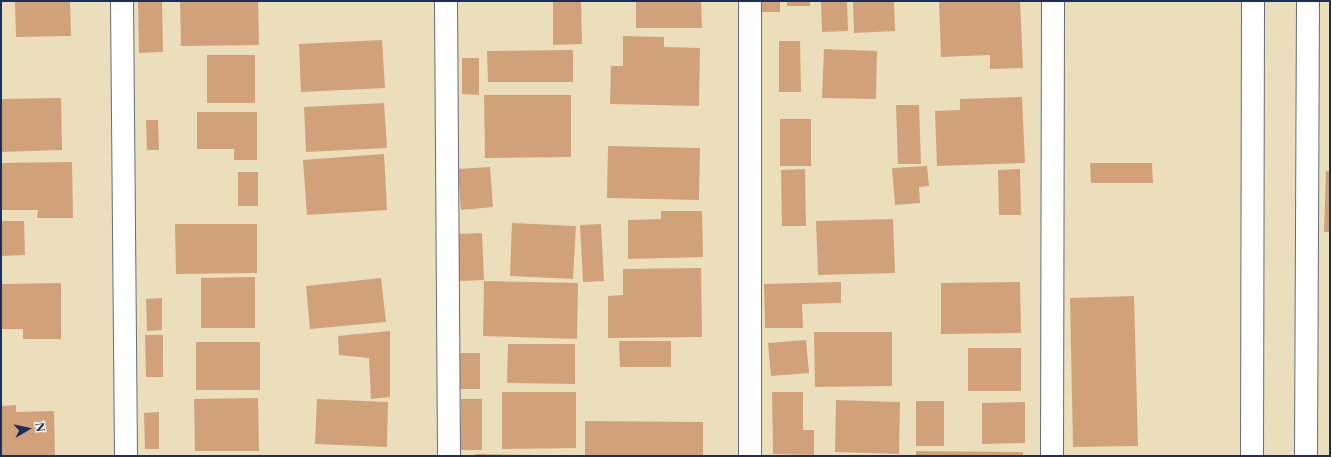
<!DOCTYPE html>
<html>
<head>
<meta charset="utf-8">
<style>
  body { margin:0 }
  #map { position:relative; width:1331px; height:457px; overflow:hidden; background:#ebdebb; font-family:"Libre Caslon Text",serif }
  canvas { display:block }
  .frame { position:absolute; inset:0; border:2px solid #1b2f5e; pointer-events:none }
  .north { position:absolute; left:8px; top:409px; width:40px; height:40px; -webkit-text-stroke:3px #fbf7ec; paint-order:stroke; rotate:81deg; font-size:11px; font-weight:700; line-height:16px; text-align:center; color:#1b2f5e }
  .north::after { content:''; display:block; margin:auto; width:14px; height:18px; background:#1b2f5e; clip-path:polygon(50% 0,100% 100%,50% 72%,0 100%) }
</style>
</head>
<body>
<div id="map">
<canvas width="1331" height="457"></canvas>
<div class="frame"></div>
<div class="north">N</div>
</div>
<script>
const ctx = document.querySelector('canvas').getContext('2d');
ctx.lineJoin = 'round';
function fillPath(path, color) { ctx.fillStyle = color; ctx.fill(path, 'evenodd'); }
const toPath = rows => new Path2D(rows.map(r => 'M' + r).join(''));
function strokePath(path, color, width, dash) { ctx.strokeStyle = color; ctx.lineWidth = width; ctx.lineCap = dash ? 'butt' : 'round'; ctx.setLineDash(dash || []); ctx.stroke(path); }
const building = toPath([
  [15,1,70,1,71,36,16,37],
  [138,1,162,1,163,52,139,53],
  [180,1,258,1,259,45,181,46],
  [553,1,581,1,582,44,553,45],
  [636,1,701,1,702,28,636,28],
  [762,1,780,1,780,12,762,12],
  [787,1,810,1,810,6,787,6],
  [821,1,847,1,848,31,822,32],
  [853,1,894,1,895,31,854,33],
  [939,1,1020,1,1023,68,990,69,990,55,941,57],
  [623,36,664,37,664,47,700,48,699,106,610,104,611,66,623,66],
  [382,40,385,88,301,92,299,44],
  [779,41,800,41,801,92,779,92],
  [824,49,877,51,876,99,822,98],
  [573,50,573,82,488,82,487,51],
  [207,55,255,55,255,103,207,103],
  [462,58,479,58,479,95,462,94],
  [484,95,571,95,571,157,485,158],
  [1022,97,1025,163,937,166,935,111,960,110,960,99],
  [61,98,62,150,1,152,1,99],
  [384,103,387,148,306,152,304,107],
  [896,105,919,105,921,164,898,164],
  [197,112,257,112,257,160,234,160,234,149,197,149],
  [780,119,811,119,811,166,780,166],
  [146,120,158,120,159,150,147,150],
  [608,146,700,148,699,200,607,198],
  [384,154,387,210,307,215,303,160],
  [72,162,73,218,37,218,38,210,1,210,1,163],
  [1090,163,1152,163,1153,183,1091,183],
  [927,166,929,186,919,187,920,203,895,205,892,168],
  [490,167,493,207,461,210,458,169],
  [805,169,806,226,782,226,781,170],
  [1020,169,1021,215,999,215,998,170],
  [1326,171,1330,171,1330,232,1324,232],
  [238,172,258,172,258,206,238,206],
  [661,211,702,211,703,257,628,259,628,220,661,219],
  [893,219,895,273,818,275,816,221],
  [1,221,24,221,25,255,1,256],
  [512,223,576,226,573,279,510,276],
  [175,224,257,224,257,273,176,274],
  [601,224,604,281,583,282,580,225],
  [482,233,484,280,459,281,456,234],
  [701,268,702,337,608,338,608,296,623,295,623,269],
  [255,277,255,328,201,328,201,278],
  [381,278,386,322,310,329,306,286],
  [484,281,578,283,577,339,483,336],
  [841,282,841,303,802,304,803,328,765,328,764,284],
  [1020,282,1021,333,941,334,941,283],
  [61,283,61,339,23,339,23,329,1,329,1,284],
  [1134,296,1138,446,1073,447,1070,298],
  [162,298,162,330,147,331,146,299],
  [390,331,390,397,371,399,369,358,339,355,338,336],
  [814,332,892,332,892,386,815,387],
  [145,335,163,335,163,377,146,377],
  [806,340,809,373,771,376,768,343],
  [619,341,671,341,671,367,620,367],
  [196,342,260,342,260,390,196,390],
  [508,344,575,344,575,384,507,383],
  [968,348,1021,348,1021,391,968,391],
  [460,353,480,353,480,389,460,389],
  [502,392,576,392,576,448,502,449],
  [772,392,803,392,803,430,814,430,814,455,773,454],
  [258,398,259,451,195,451,194,399],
  [317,399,388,402,387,447,315,444],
  [461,399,482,399,482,450,461,450],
  [836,400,900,402,899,454,835,452],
  [916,401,944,401,944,446,916,446],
  [1025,402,1025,443,982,444,982,403],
  [16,405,16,412,54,411,55,456,1,456,1,406],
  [159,412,159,449,145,449,144,413],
  [585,421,703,422,703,456,585,456],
  [916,451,1023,452,1023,456,916,456],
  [475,454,534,455,534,456,475,456]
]);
const minor = toPath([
  [122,1,126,456],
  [446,1,449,456],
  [750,1,750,456],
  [1052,456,1053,1]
]);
const tertiary = toPath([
  [1252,456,1253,1],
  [1306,456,1308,1]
]);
fillPath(building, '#d1a27a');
strokePath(minor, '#646c7f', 24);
strokePath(tertiary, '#646c7f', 24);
strokePath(minor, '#fff', 22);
strokePath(tertiary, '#fff', 22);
</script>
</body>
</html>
